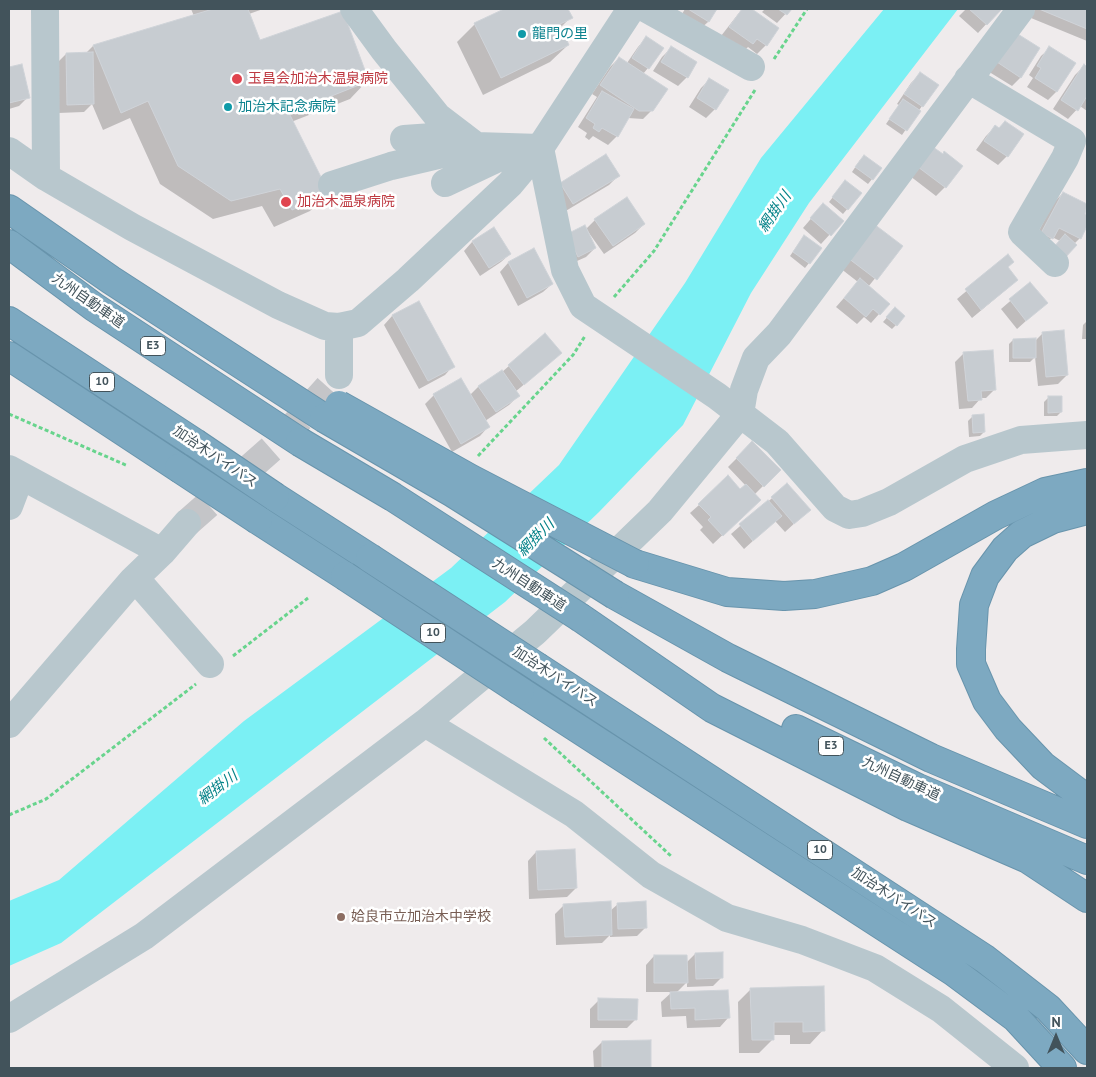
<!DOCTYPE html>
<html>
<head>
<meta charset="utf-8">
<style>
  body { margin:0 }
  #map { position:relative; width:1096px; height:1077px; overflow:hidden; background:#efebec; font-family:"PT Sans",sans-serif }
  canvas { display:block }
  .frame { position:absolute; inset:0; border:10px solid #42535b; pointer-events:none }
  .north { position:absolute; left:1031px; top:1012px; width:50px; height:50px; -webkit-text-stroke:4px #fff; paint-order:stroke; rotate:0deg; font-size:14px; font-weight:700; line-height:20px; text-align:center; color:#42535b }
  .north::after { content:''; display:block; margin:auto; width:18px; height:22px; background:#42535b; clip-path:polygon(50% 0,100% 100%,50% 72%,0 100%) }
</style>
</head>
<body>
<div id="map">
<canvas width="1096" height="1077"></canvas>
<div class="frame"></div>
<div class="north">N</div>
</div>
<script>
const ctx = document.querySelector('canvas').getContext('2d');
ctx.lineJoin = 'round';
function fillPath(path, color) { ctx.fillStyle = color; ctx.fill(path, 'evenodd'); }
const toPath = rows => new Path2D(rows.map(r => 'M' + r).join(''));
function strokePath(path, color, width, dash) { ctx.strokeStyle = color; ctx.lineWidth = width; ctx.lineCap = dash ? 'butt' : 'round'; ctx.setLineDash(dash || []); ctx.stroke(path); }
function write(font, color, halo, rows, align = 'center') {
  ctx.font = font + ' "PT Sans","Noto Sans JP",sans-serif'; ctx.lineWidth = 5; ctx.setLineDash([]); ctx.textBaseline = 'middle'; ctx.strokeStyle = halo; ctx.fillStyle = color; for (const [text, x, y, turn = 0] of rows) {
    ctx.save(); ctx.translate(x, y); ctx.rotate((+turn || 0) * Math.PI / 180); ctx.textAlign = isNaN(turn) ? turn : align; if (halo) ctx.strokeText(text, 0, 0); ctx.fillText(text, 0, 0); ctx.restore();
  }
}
const water = toPath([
  [884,9,958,9,809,203,751,293,683,425,599,512,505,602,61,943,9,966,9,901,59,880,244,721,451,568,559,465,685,283,761,158]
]);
const shadow = toPath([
  [191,9,263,9,249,14,259,41,367,81,350,99,291,122,328,193,310,211,274,227,262,206,213,219,160,184,130,118,103,130,92,104,84,112,58,113,57,63,66,54,85,54,93,46,194,16],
  [507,9,570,9,568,10,571,17,560,28,568,45,550,62,483,95,457,42,475,24],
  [685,9,716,9,708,22,699,30,679,19],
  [742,9,750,9,778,29,766,45,757,54,748,47,743,52,721,36],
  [765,9,790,9,777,23,762,12],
  [966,9,1000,9,978,33,959,16],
  [1035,9,1087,9,1087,41,1031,18],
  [646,38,648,68,643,74,652,110,643,119,628,118,617,136,608,145,593,136,589,140,585,137,587,133,578,127,597,97,592,94,610,67,619,58,627,63,638,47],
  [1004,41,1021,77,1012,86,986,70],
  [671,48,687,77,678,86,653,71,662,57],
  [1050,48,1057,91,1048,100,1027,87,1033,78,1029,75,1041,56],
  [21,65,28,97,19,106,9,109,9,68],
  [1084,66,1087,68,1087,111,1080,106,1068,119,1053,109,1075,75],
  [920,74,922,106,902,135,886,124,899,105,897,104,911,83],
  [710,79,727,90,715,109,706,118,689,107,701,88],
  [995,127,998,129,1007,156,998,165,976,150,986,136],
  [925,157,945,187,936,196,910,176],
  [860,160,881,168,868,184,852,172],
  [618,176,609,185,564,212,560,184],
  [842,186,860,194,843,214,829,202],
  [1063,193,1087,206,1084,215,1087,216,1087,224,1080,238,1074,244,1060,241,1052,237,1043,247,1033,242,1054,202],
  [815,214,842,221,821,244,803,228],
  [595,220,644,224,635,233,604,254,589,233,588,233,595,248,586,257,568,265,584,227,586,229],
  [874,226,901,246,868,287,879,314,871,323,864,317,857,324,836,307,858,282,840,268],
  [494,229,510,254,501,262,480,276,464,251,472,242],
  [801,240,809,263,805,268,790,256],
  [534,250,552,284,543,292,518,306,500,272,508,263],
  [1008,256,1006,268,1008,288,972,318,957,299],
  [1030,284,1046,303,1017,329,1001,309],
  [418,303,453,366,445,375,419,389,384,325,392,316],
  [891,313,896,325,892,329,883,322],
  [1087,321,1087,339,1082,339,1083,325],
  [1043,333,1067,375,1058,384,1038,386,1035,357,1030,362,1009,362,1009,344,1013,340,1035,341],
  [545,335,551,362,515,392,518,396,509,405,485,421,488,427,480,436,452,452,425,404,434,395,470,395,478,387,502,372],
  [964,353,995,389,986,398,981,398,972,408,959,409,955,362],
  [1048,398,1061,412,1057,416,1044,416,1044,402],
  [983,416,984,432,980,436,969,437,968,421,972,417],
  [752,443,779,470,754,495,750,509,713,544,700,530,703,527,690,513,699,505,740,491,746,486,728,467],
  [787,485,809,510,785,532,775,521,744,549,731,534],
  [536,852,576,888,567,897,529,899,528,861],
  [618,904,646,927,637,936,610,937,610,935,602,943,556,945,555,914,564,905,610,911],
  [695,954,722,977,713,986,687,987,687,982,676,993,728,1018,720,1027,687,1028,686,1016,662,1017,661,1002,672,992,646,992,646,965,654,956,686,963],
  [751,989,823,1030,810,1044,790,1044,790,1035,773,1035,773,1039,759,1053,739,1053,738,1002],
  [599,1000,636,1019,627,1028,590,1028,590,1009],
  [602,1042,650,1066,648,1068,594,1068,593,1051]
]);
const building = toPath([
  [213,9,248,9,260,40,343,11,369,81,289,113,329,193,292,210,280,189,231,201,178,166,148,101,121,113,93,45,213,9],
  [504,9,568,9,573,18,560,24,569,45,501,78,474,23,504,9],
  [688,9,717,9,709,22,688,9],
  [742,9,752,9,779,28,767,46,757,39,753,44,729,27,742,9],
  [778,9,792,9,787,15,778,9],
  [969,9,1002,9,987,25,969,9],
  [1039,9,1087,9,1087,29,1039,9],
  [1013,31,1040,48,1021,78,994,60,1013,31],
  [646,36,664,48,649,69,632,58,646,36],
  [671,46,697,62,688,78,661,62,671,46],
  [1049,46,1076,63,1057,92,1035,78,1041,68,1037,66,1049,46],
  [93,52,94,104,67,105,66,53,93,52],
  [619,57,668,89,653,111,639,111,600,85,619,57],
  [22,64,30,98,9,103,9,67,22,64],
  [1084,64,1087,67,1087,96,1078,111,1061,100,1084,64],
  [920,72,939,85,923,107,904,94,920,72],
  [709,78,729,90,716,110,697,98,709,78],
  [602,91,634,109,618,137,602,128,599,132,593,128,595,124,586,118,602,91],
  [903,99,921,111,907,131,889,119,903,99],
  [1005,121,1024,134,1008,157,984,141,995,125,999,128,1005,121],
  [933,147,943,154,944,151,963,166,946,188,918,167,933,147],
  [606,154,620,176,573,204,560,183,606,154],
  [864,155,882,168,873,180,855,167,864,155],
  [845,180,862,193,848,210,832,197,845,180],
  [1063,192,1087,204,1085,214,1087,215,1087,226,1081,239,1059,228,1053,239,1041,233,1063,192],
  [627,197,645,224,613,246,594,219,627,197],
  [823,203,844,221,831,236,810,218,823,203],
  [874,224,903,246,877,280,848,258,874,224],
  [585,225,596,248,578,257,567,234,585,225],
  [494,227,511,254,489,268,472,241,494,227],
  [1065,234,1077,245,1064,259,1053,248,1065,234],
  [804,235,822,248,810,264,793,252,804,235],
  [534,248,553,284,527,298,508,262,534,248],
  [1008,254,1014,262,1008,267,1018,280,981,310,965,289,1008,254],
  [860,278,890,304,880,315,873,309,866,317,844,298,860,278],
  [1030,282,1048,303,1026,321,1009,299,1030,282],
  [419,301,455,367,428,381,392,315,419,301],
  [895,307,905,316,897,326,886,317,895,307],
  [1064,330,1068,375,1046,377,1042,332,1064,330],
  [545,333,562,353,524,385,508,365,545,333],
  [1036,338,1036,358,1013,358,1013,339,1036,338],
  [993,350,996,390,981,391,982,400,968,401,963,352,993,350],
  [502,370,520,396,496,412,478,386,502,370],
  [461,378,490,427,461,444,433,394,461,378],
  [1048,396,1062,396,1062,412,1048,413,1048,396],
  [984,414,985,432,973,433,972,415,984,414],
  [752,441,781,470,764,487,736,458,752,441],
  [728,475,740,489,746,484,761,500,723,536,708,520,711,517,698,504,728,475],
  [787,483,811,510,794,524,771,497,787,483],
  [768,500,782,516,753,541,739,524,768,500],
  [575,849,577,888,538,890,536,851,575,849],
  [611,901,612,935,565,937,563,904,611,901],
  [646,901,647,928,618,929,617,903,646,901],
  [723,952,723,978,696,979,695,953,723,952],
  [654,955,687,955,688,983,654,983,654,955],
  [824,986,825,1031,803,1032,803,1022,774,1022,774,1040,752,1040,750,988,824,986],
  [728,990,730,1018,695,1020,695,1008,671,1009,670,992,728,990],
  [598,998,638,999,637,1020,598,1020,598,998],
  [651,1040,651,1067,602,1067,602,1041,651,1040]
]);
const minorTunnel = toPath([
  [187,523,280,441,339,375]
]);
const path = toPath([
  [774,59,807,9],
  [614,297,654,251,755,90],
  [9,414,128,466],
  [478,456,573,355,585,336],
  [233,656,308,598],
  [544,738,671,856],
  [9,815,46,799,196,684]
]);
const minor = toPath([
  [45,9,46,177],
  [354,9,384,50,438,117,476,146],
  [647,9,751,67],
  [968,79,1072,141,1065,158,1022,232,1055,263],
  [404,139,462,135],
  [540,148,565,270,583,306,717,396,777,442,835,508,849,515,862,513,889,502,965,459,1021,440,1087,435],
  [9,151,46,177,132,227,278,305,325,326,339,327,358,323,408,280,510,184,540,148,631,9],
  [445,183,517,149],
  [332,185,391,166,476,146,540,148],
  [339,327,339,375],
  [9,469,162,552],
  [9,506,20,477],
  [135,578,210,664],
  [425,723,574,814,651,875,727,918,802,940,875,968,941,1009,1015,1068],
  [9,724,133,580,162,552,187,523],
  [9,1019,144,936,425,723,535,632,660,511,740,414,744,390,756,358,779,334,1021,9]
]);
const highway = toPath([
  [9,209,111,280,324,418],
  [9,244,94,307,300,442],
  [9,321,195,443],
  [9,356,179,468],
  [275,497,370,558],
  [1087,510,1053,519,1022,534,1005,549,985,576,974,605,971,649,971,664,987,701,1008,729,1043,766,1087,799],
  [258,520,345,576],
  [635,564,727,592,784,596,815,594,872,581,904,567,996,515,1045,492,1087,483],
  [615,595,728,658,931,758,1087,824],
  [581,618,712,708,908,807,1028,859,1087,898],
  [539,668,985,959,1048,1008,1087,1050],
  [520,691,954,972,1016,1018,1062,1068],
  [796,729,918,788,1087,860]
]);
const highwayBridge = toPath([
  [339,405,471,479,635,564],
  [324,418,453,493,615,595],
  [300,442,393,497,581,618],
  [195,443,275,497],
  [179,468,258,520],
  [370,558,539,668],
  [345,576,520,691]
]);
const markers = [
  [522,34,5,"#0f9aa8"],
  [237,79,6,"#e0444e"],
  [228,107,5,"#0f9aa8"],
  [286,202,6,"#e0444e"],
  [341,917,5,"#8d6e63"]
];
const shields = [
  [153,346,25],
  [102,382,25],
  [433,633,25],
  [831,746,25],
  [820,850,25]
];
const shieldNames = [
  ["E3",153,346],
  ["10",102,382],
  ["10",433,633],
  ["E3",831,746],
  ["10",820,850]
];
const cultureNames = [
  ["龍門の里",532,34],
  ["加治木記念病院",238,107]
];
const healthNames = [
  ["玉昌会加治木温泉病院",248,79],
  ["加治木温泉病院",297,202]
];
const streetNames = [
  ["九州自動車道",88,301,35],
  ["加治木バイパス",215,457,34],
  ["九州自動車道",529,585,33],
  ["加治木バイパス",555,677,33],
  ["九州自動車道",901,779,25],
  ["加治木バイパス",894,898,33]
];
const educationNames = [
  ["姶良市立加治木中学校",351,917]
];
const waterNames = [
  ["網掛川",775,212,-55],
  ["網掛川",536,538,-45],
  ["網掛川",218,788,-37]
];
fillPath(water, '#7bf0f4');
fillPath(shadow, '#0003');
fillPath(building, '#c7ccd1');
strokePath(building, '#cfd3d8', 1);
strokePath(minorTunnel, '#c4c5c8', 28, [28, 14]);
strokePath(highway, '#6894ac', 30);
strokePath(path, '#68d48d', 3, [4, 2.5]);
strokePath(minor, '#b8c7cd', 28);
strokePath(highway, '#7da9c1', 28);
strokePath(highwayBridge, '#6894ac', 30, []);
strokePath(highwayBridge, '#7da9c1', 28);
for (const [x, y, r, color] of markers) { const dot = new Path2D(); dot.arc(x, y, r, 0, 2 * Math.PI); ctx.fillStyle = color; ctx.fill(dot); strokePath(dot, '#fff', 2); }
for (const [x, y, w] of shields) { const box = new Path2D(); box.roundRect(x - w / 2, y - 9.5, w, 19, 4); ctx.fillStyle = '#fff'; ctx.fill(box); strokePath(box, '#42535b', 1); }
write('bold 12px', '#42535b', null, shieldNames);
write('14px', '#0d838f', '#fff', cultureNames, 'left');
write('14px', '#be3a42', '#fff', healthNames, 'left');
write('14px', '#42535b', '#fff', streetNames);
write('14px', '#785e54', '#fff', educationNames, 'left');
write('italic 15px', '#048288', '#fff', waterNames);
</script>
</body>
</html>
